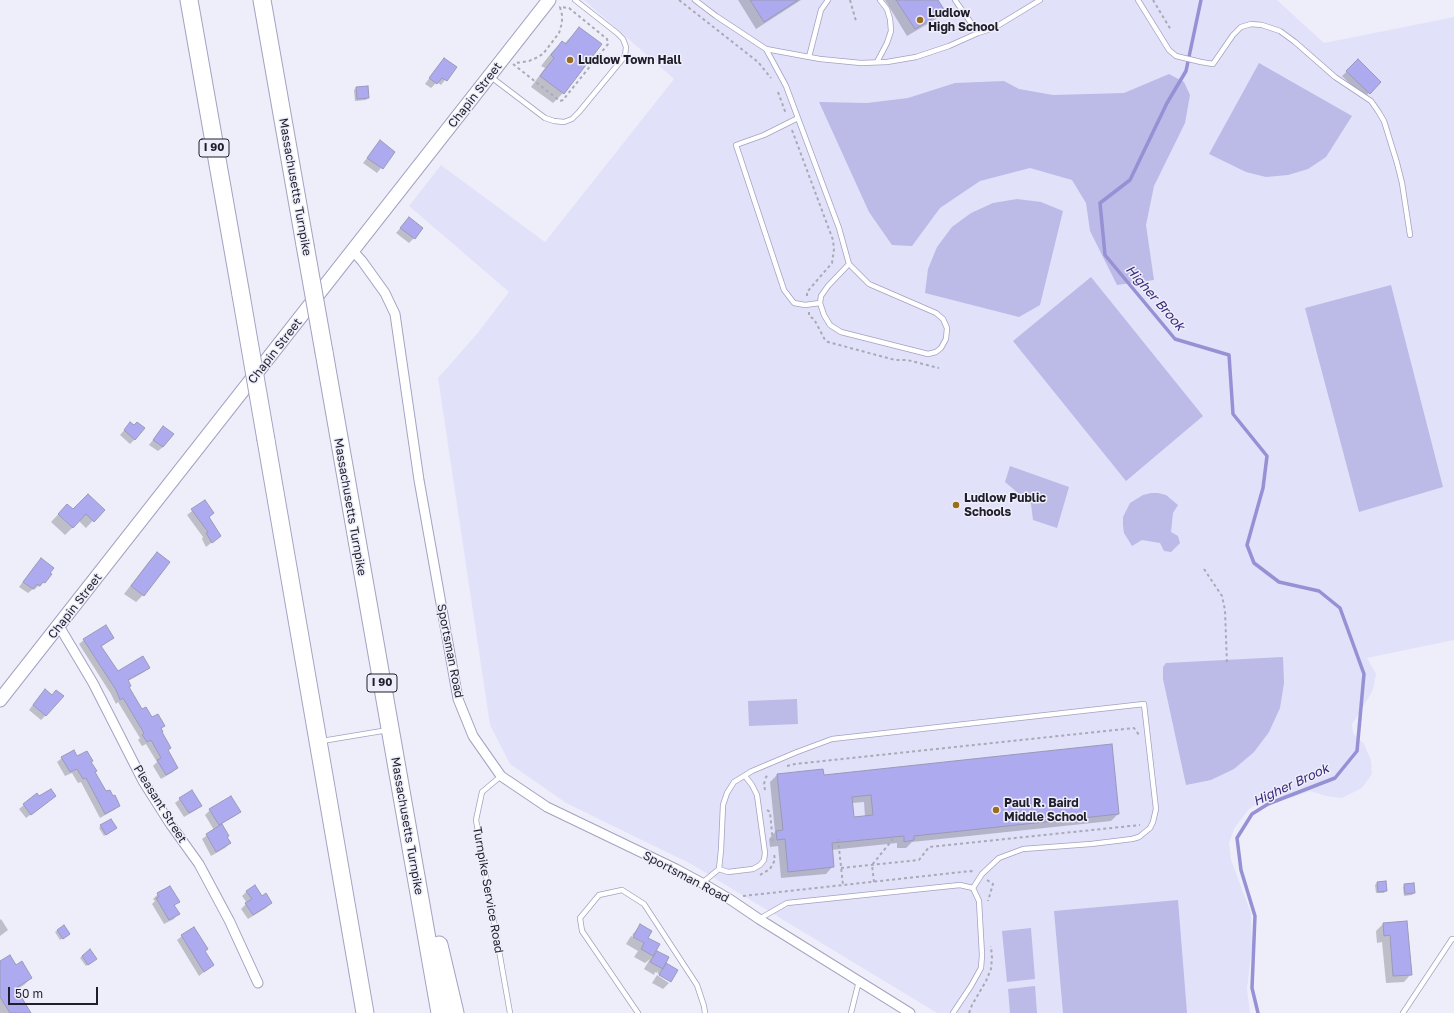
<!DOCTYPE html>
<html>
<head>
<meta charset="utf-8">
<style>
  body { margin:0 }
  #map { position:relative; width:1454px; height:1013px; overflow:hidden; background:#eeeefb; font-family:"Golos Text",sans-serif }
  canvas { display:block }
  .scale { position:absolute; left:8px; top:987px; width:90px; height:18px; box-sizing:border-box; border:2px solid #1f1e2a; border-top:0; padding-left:5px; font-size:12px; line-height:14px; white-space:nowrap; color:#1f1e2a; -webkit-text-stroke:3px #eeeefb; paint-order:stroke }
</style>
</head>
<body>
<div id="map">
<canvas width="1454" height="1013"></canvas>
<div class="scale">50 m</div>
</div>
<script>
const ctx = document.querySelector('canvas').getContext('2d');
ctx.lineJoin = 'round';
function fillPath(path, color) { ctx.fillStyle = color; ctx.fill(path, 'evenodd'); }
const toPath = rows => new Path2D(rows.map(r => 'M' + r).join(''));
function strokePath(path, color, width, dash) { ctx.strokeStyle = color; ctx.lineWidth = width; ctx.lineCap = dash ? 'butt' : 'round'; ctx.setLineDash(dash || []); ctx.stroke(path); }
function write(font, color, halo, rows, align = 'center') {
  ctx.font = font + ' "Golos Text",sans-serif'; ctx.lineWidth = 3; ctx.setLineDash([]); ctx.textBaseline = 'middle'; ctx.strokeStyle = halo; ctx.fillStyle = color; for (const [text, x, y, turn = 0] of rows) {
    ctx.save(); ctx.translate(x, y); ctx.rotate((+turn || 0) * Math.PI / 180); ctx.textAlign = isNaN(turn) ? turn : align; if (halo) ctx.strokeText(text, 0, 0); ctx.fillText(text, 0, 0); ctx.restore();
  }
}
const built = toPath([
  [584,0,1277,0,1324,43,1454,17,1454,640,1367,658,1376,674,1373,690,1362,709,1352,724,1353,733,1364,744,1371,760,1372,774,1362,788,1342,798,1326,796,1310,791,1293,797,1268,797,1249,809,1235,827,1229,843,1231,860,1251,913,1252,947,1247,989,1250,1013,937,1013,691,864,566,803,510,764,490,725,438,378,476,335,509,292,409,206,441,165,545,242,674,79]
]);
const green = toPath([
  [1259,63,1352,116,1326,157,1308,169,1288,175,1266,177,1246,172,1209,154],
  [1169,74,1184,82,1190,95,1185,123,1154,186,1146,225,1154,280,1117,285,1090,231,1086,203,1072,180,1030,168,980,181,940,208,912,246,892,245,869,212,819,102,867,103,908,98,955,83,1004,81,1019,89,1053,95,1124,93],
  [1017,199,1041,202,1063,211,1040,305,1019,317,925,293,928,269,937,247,952,227,971,213,993,203],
  [1091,277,1203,416,1126,481,1013,341],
  [1391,285,1443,487,1359,512,1305,308],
  [1010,466,1069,487,1057,528,1033,520,1031,504,1005,482],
  [1151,493,1158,493,1166,495,1178,505,1173,513,1171,532,1178,536,1180,543,1171,552,1164,551,1160,543,1142,540,1132,546,1124,533,1123,525,1123,517,1130,503,1143,495],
  [1283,657,1284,683,1280,708,1269,732,1254,752,1234,769,1211,780,1186,785,1163,679,1163,667,1166,663],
  [797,699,798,724,749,726,748,701],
  [1178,900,1187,1013,1063,1013,1054,911],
  [1031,928,1035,979,1007,982,1002,931],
  [1035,986,1037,1013,1010,1013,1008,989]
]);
const shadow = toPath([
  [738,0,801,0,756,29],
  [885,0,937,0,944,11,936,19,907,36],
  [579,28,600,44,563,93,553,103,531,87,545,68,541,66,552,52,562,42,564,44],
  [1358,61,1379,82,1364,98,1342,76],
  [440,64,455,67,441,85,437,82,431,88,425,84],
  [356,88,368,98,366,100,355,101,354,90],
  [380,142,394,152,377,173,363,163],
  [409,218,414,238,409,243,396,233],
  [163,427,163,447,158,451,149,445],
  [126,428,135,439,130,444,120,435],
  [205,501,209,517,220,536,206,547,202,539,203,537,187,515],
  [67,505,73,511,103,510,86,528,79,521,65,535,51,522],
  [157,553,143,595,136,602,124,594,150,560],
  [36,564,50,574,39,587,38,586,34,590,33,589,28,593,19,587],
  [113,638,101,647,117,673,149,667,144,672,128,681,128,687,142,711,164,725,160,729,167,750,177,768,173,772,161,779,153,766,157,762,146,744,142,746,138,740,140,738,118,702,116,704,111,694,79,644,84,640],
  [40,695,45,716,41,720,29,710],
  [77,757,90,762,105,793,119,806,114,810,100,818,81,782,78,783,72,773,65,776,57,762,62,758],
  [777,775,823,776,1118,814,1111,821,912,842,906,848,897,848,897,843,831,850,833,866,826,874,781,878,778,846,770,847,769,839,775,832,770,782],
  [864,802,865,817,853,818,852,803],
  [37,794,39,797,50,800,26,818,19,809],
  [180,799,200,805,196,810,184,817,175,803],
  [210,810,240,811,235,816,221,824,228,836,226,837,230,843,225,848,211,856,202,839,214,830,205,815],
  [101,826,113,830,104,836,99,828],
  [1377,883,1386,890,1384,893,1376,893,1375,885],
  [1405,885,1414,893,1412,895,1404,896,1403,887],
  [247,891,271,903,266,908,248,919,241,909,247,903,242,896],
  [158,894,178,902,174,906,178,914,174,919,164,924,152,904,155,901,153,899],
  [1,919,8,930,0,936,0,920],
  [1407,922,1411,974,1404,982,1386,983,1382,942,1377,943,1376,931,1383,924],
  [64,926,67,936,60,940,55,932],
  [640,926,647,938,658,945,652,956,657,952,662,968,677,970,670,982,670,980,658,974,658,971,657,973,655,972,654,975,644,969,650,959,645,963,634,957,638,951,626,944,631,936,643,943,643,941,632,935],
  [182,936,205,951,213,965,199,976,177,940],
  [82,956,94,961,86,966,80,958],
  [0,962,16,966,31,978,24,985,16,990,30,1013,0,1013],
  [657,975,669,983,663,989,652,983]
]);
const stream = toPath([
  [1201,0,1186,71,1167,103,1130,180,1100,203,1105,255,1175,339,1229,355,1233,414,1267,456,1263,488,1247,545,1254,563,1279,582,1319,591,1340,608,1364,674,1357,751,1335,778,1268,804,1252,814,1237,838,1241,870,1255,916,1252,988,1258,1013]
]);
const building = toPath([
  [750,0,798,0,764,22,750,0],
  [896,0,938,0,945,11,915,29,896,0],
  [579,27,602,44,564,94,540,76,554,58,551,55,562,41,566,44,579,27],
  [444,58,457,67,447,81,442,78,437,84,429,78,444,58],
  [1358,59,1381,82,1370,94,1346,71,1358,59],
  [368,86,369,98,357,99,356,87,368,86],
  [380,140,395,152,383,169,367,158,380,140],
  [409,217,423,228,415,239,400,228,409,217],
  [130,422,134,425,137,422,145,428,135,440,124,430,130,422],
  [163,426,174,434,163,447,153,440,163,426],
  [88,494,105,510,94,522,86,514,73,528,58,514,67,504,73,509,88,494],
  [205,500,214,513,209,517,221,536,212,543,206,533,208,532,191,509,205,500],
  [157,552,170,562,144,596,131,586,157,552],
  [41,558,54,568,50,573,52,574,45,583,43,582,40,586,37,584,33,589,23,582,41,558],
  [106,625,114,638,101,646,118,671,143,656,150,668,128,680,131,686,129,687,142,709,146,707,152,717,158,714,165,726,161,728,163,732,162,732,171,748,168,750,178,768,166,775,157,760,161,758,151,740,147,742,142,735,144,733,123,698,120,700,116,690,83,639,106,625],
  [45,689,52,695,56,690,64,696,46,716,33,705,45,689],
  [1112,744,1119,814,914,836,914,840,904,842,904,836,832,843,834,867,788,872,785,839,777,840,776,831,783,830,777,774,823,769,824,775,1112,744],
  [871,795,873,815,854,817,852,797,871,795],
  [74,750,77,756,87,751,93,761,91,762,97,771,95,772,106,791,110,790,113,796,115,795,120,806,105,814,86,778,83,779,77,769,70,772,61,757,74,750],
  [51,789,56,796,31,815,23,804,37,793,39,796,51,789],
  [192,790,202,806,189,813,179,798,192,790],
  [231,796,241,812,219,825,209,809,231,796],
  [111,819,117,828,106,835,100,825,111,819],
  [222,824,229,836,227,837,231,843,216,852,206,834,222,824],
  [1386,881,1387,891,1378,892,1377,882,1386,881],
  [1414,883,1415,893,1405,894,1404,884,1414,883],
  [255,885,262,896,266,893,272,903,253,915,245,903,252,899,246,891,255,885],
  [170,886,180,902,174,905,180,914,169,920,156,898,159,897,157,893,170,886],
  [1407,921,1412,975,1393,976,1390,935,1384,936,1383,923,1407,921],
  [640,924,652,931,648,938,660,944,653,956,641,949,644,943,633,937,640,924],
  [64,925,70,934,63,939,57,930,64,925],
  [194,927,208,949,205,951,214,965,204,972,181,935,194,927],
  [90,949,97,959,88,965,82,956,90,949],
  [657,951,669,957,663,969,650,962,657,951],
  [10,955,16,965,22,961,32,978,16,988,31,1013,10,1013,0,997,0,961,10,955],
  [666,963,678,970,671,982,659,975,666,963]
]);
const path = toPath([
  [679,0,758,62,771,78],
  [850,0,856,21],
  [1153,0,1171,30],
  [513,64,560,101,563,100,608,44,607,39,569,8,560,7,562,15,562,23,559,33,543,54,536,58,529,61,516,63],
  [778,92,786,114],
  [792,130,833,240,834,249,832,263,807,292,807,298],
  [809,312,809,316,814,319,825,340,828,342,895,360,907,360,939,368],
  [1204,569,1222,596,1225,610,1227,665],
  [787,766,795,764,1134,728,1139,735],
  [765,790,764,784,766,777,769,774],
  [767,810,770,812,773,844],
  [838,839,843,885],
  [841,868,919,860,929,847,1140,825],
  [760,875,770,869,775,860,774,854],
  [987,880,993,884,988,901],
  [874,882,872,865,893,839],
  [743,896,971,871,973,872],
  [969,1013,972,1005,986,981,991,969,992,958,991,946]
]);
const lane = toPath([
  [695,0,716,16,766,49,786,86,839,228,849,264],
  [1138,0,1169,50,1176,56,1201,62,1213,64,1233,35,1241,27,1251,24,1262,25,1280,31,1295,42,1335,77,1371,101,1378,111,1384,121,1397,163,1402,183,1410,235],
  [978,33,994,28,1040,0],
  [766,49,820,59,861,63,887,62,916,57,949,46,978,33,955,0],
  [809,57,821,10,828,0],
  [877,62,887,43,891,31,890,19,887,9,880,0],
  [491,77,545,118,554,121,564,122,572,119,579,112,625,56,626,47,623,39,617,33,575,0],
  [798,118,764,135,736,145,784,290,794,303,805,305,820,303,821,296,828,286,849,264,869,284,936,313,943,319,947,328,946,339,941,348,936,352,928,354,841,332,830,325,824,315,820,303],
  [322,741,388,730],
  [501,776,482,792,476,820,510,1013],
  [719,869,728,872,753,869,760,865,764,860,765,853,757,795,752,785,745,776],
  [702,883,719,869,721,850,723,805,727,793,734,782,752,771,797,752,832,739,1144,704,1156,809,1153,822,1150,828,1139,837,1132,839,1091,844,1023,849,999,858,982,874,973,888],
  [759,919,787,903,960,885,973,888,979,901,982,955,981,968,971,986,953,1013],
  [638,1013,582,931,580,918,599,895,622,890,644,904,697,985,704,1006,705,1013],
  [851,1013,859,981],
  [1403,1013,1452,939,1454,939]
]);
const street = toPath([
  [353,251,362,261,385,293,395,314,419,480,458,699,473,736,501,776,547,807,676,869,702,883,731,900,759,919,910,1013],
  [59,626,93,683,143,781,171,825,199,864,229,920,258,983]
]);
const secondary = toPath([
  [0,700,549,0]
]);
const highway = toPath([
  [189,0,241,295],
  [262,0,305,245],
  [324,352,440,1013],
  [266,440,365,1013],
  [439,945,455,1013]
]);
const highwayBridge = toPath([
  [305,245,324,352],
  [241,295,266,440]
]);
const markers = [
  [920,20,4,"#9b6e1e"],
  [570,60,4,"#9b6e1e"],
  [956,505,4,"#9b6e1e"],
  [996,810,4,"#9b6e1e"]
];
const shields = [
  [214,148,30],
  [382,683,30]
];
const shieldNames = [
  ["I 90",214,148],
  ["I 90",382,683]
];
const poiNames = [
  ["Ludlow",928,13],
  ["High School",928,27],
  ["Ludlow Town Hall",578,60],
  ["Ludlow Public",964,498],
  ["Schools",964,512],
  ["Paul R. Baird",1004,803],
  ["Middle School",1004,817]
];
const streetNames = [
  ["Chapin Street",475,95,-52],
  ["Massachusetts Turnpike",295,187,80],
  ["Chapin Street",275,351,-52],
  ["Massachusetts Turnpike",350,507,80],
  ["Chapin Street",75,606,-52],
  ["Sportsman Road",450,651,79],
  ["Pleasant Street",160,804,58],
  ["Massachusetts Turnpike",407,826,80],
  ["Sportsman Road",686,877,28],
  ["Turnpike Service Road",488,890,80]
];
const waterNames = [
  ["Higher Brook",1155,298,49],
  ["Higher Brook",1291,785,-25]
];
fillPath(built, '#e2e1fa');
fillPath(green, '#bcbae7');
fillPath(shadow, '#0003');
strokePath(stream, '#9691d4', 3.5);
fillPath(building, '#aeaaef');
strokePath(building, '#9a99b8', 1);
strokePath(lane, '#a3a2c1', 6);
strokePath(street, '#a3a2c1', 11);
strokePath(secondary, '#a3a2c1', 15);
strokePath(highway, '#a3a2c1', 19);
strokePath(path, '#aaa9b6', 2, [3, 3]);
strokePath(lane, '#fff', 4.5);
strokePath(street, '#fff', 9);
strokePath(secondary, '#fff', 13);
strokePath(highway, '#fff', 17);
strokePath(highwayBridge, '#a3a2c1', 19, []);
strokePath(highwayBridge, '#fff', 17);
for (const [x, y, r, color] of markers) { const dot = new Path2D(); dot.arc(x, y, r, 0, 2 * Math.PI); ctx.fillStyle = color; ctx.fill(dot); strokePath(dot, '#eeeefb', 1.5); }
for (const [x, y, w] of shields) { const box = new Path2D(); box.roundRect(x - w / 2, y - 9, w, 18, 3); ctx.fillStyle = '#eeeefb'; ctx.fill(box); strokePath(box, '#1f1e2a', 1); }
write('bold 11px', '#1f1e2a', null, shieldNames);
write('bold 12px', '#1f1e2a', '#eeeefb', poiNames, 'left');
write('12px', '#1f1e2a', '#eeeefb', streetNames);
write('italic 13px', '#382877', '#eeeefb', waterNames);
</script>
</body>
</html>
